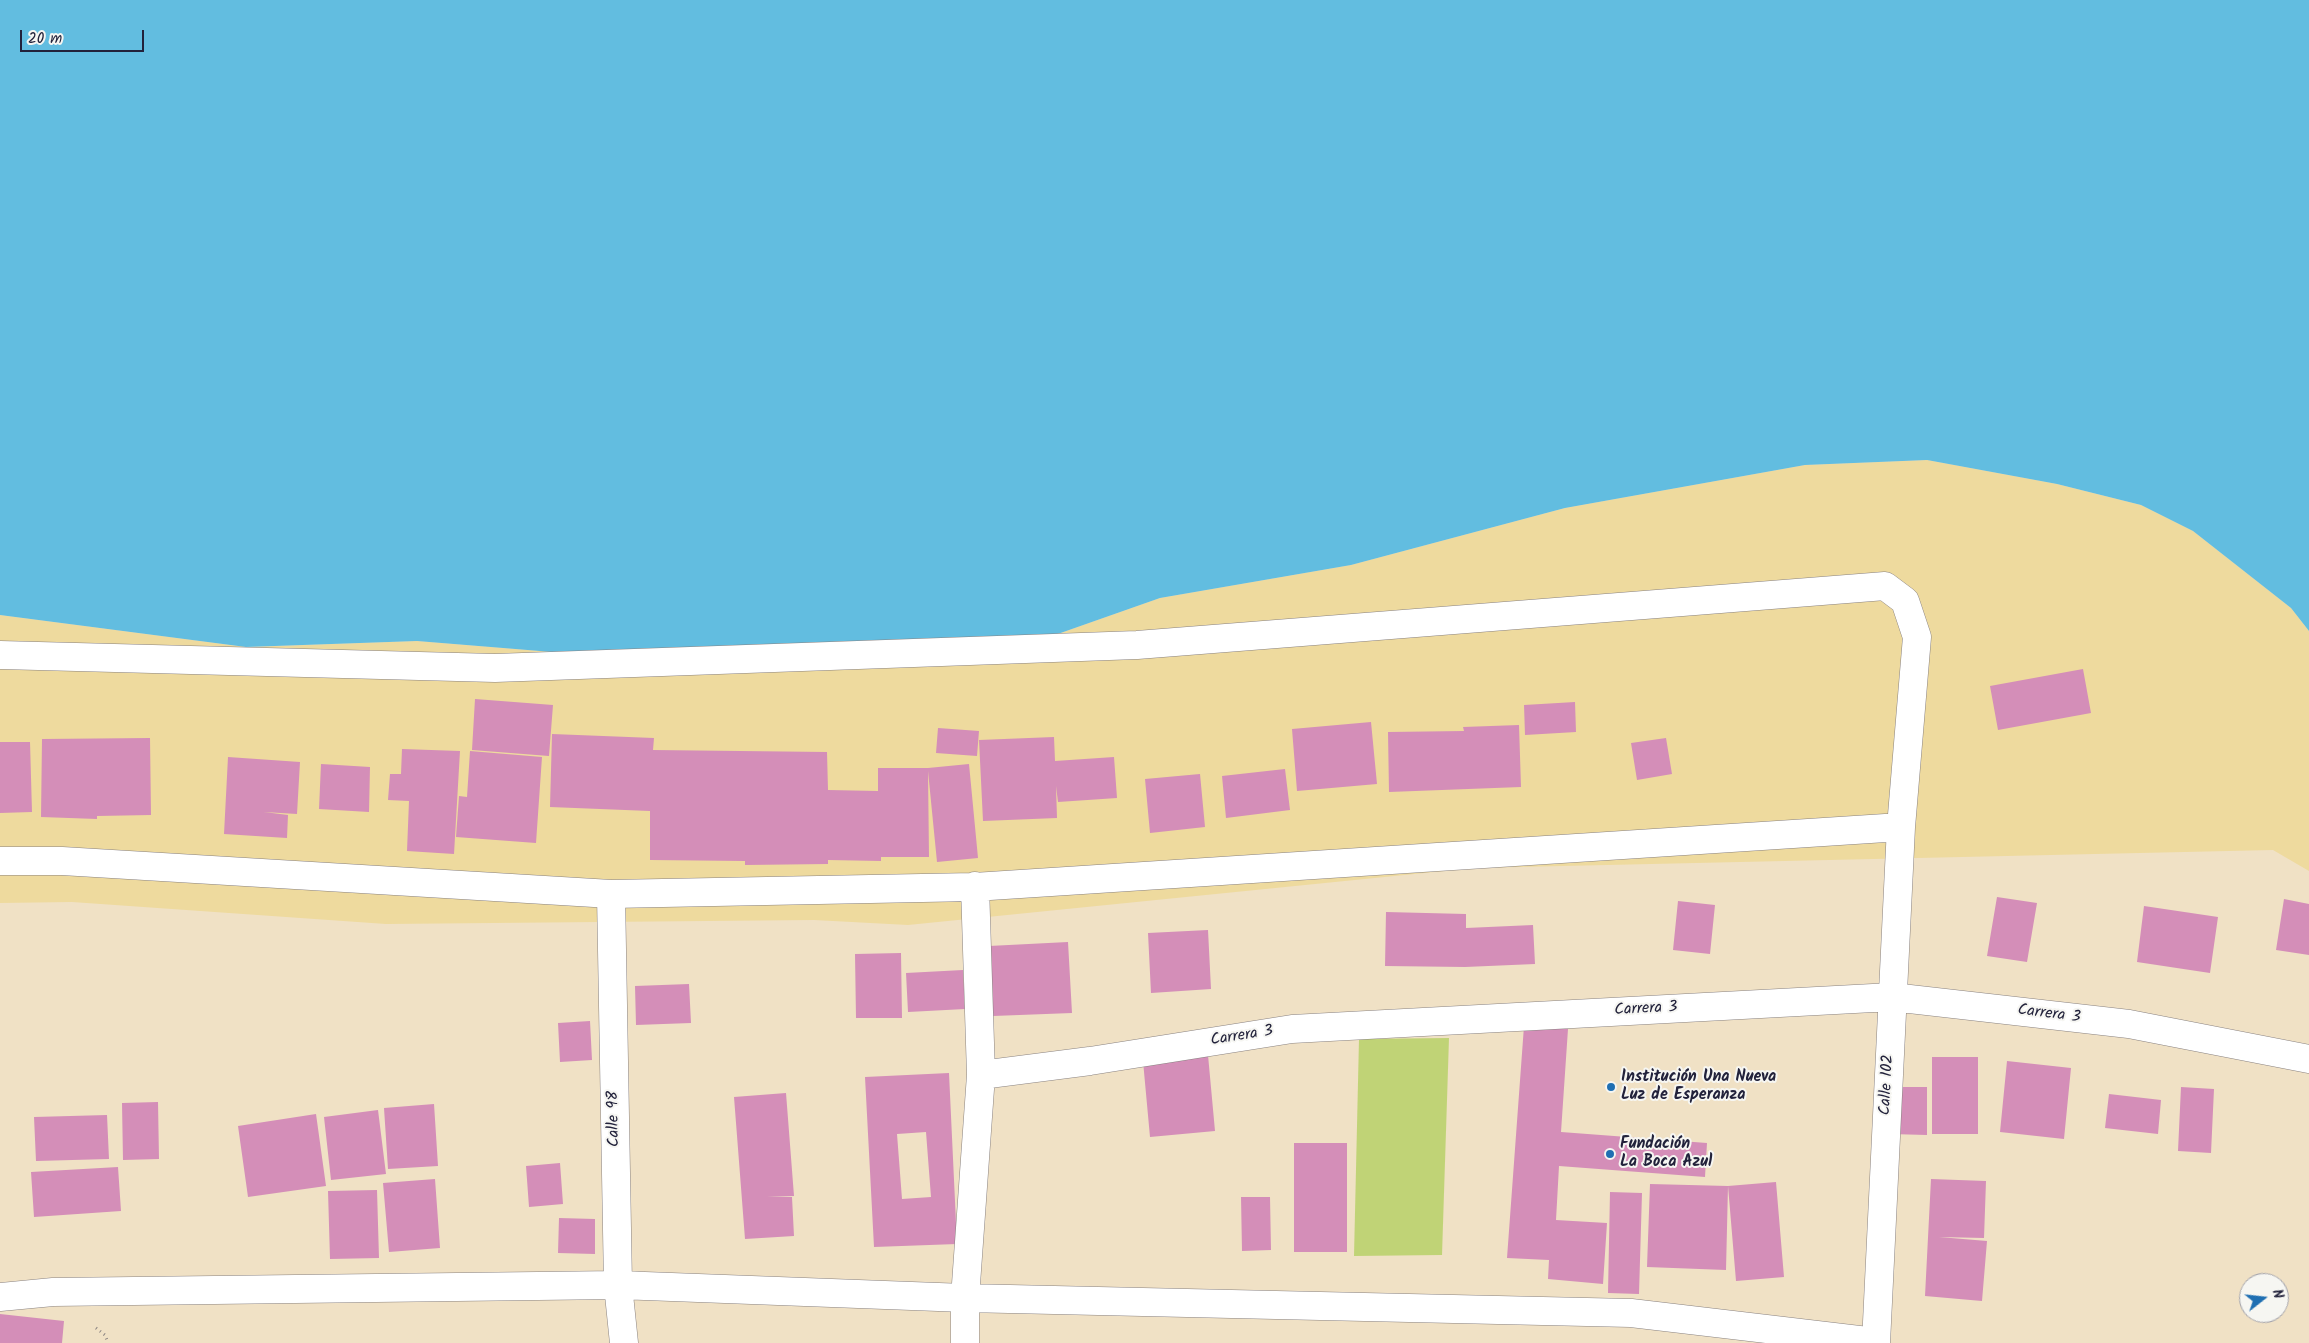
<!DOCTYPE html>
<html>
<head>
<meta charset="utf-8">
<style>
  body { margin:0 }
  #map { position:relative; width:2309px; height:1343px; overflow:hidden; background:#f0e1c5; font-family:Kalam,sans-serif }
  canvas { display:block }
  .north { position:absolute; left:2239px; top:1273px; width:50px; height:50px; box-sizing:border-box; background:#f6f6f2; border:1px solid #a1a1a9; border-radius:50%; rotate:74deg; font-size:14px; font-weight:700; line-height:20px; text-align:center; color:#22223b }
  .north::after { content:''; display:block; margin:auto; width:18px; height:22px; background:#1f6fb2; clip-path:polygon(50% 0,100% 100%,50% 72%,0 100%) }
  .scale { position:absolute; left:20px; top:30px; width:124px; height:22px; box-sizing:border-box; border:2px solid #22223b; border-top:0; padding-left:6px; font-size:15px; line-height:18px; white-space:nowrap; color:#22223b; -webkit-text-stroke:4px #f6f6f2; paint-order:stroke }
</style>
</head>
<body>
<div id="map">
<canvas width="2309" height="1343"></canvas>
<div class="north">N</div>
<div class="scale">20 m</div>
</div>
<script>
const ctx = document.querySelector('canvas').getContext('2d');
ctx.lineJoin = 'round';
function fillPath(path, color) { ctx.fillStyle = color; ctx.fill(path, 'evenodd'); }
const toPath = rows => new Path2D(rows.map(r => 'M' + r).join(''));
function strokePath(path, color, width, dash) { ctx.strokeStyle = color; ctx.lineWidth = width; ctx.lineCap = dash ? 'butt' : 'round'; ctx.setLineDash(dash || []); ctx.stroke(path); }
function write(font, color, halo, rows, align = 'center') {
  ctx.font = font + ' Kalam,sans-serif'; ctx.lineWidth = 4; ctx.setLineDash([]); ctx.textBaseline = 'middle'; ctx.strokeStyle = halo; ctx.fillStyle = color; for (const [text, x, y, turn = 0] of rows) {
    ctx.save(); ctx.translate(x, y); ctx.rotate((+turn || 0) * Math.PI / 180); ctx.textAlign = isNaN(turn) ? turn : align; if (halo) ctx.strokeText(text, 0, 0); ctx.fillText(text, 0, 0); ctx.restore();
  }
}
const green = toPath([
  [1449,1038,1442,1255,1354,1256,1359,1039]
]);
const sand = toPath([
  [1927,460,2057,484,2141,505,2193,531,2291,608,2309,631,2309,871,2273,850,1474,868,908,925,814,920,386,924,72,902,0,903,0,615,246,647,417,641,589,655,981,661,1160,598,1351,565,1565,508,1805,465]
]);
const water = toPath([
  [0,0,2309,0,2309,631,2291,608,2193,531,2141,505,2057,484,1927,460,1805,465,1565,508,1351,565,1160,598,981,661,589,655,417,641,246,647,0,615]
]);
const building = toPath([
  [2083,669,2091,713,1998,730,1990,686],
  [475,699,553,705,549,756,472,750],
  [1575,702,1576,732,1525,735,1524,705],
  [1371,722,1377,784,1297,791,1292,729],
  [1519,725,1521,787,1389,792,1388,732,1464,731,1463,727],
  [938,728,979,731,977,756,936,753],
  [552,734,654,738,653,750,827,752,828,790,878,791,878,768,928,768,969,764,978,858,937,862,928,771,929,857,881,857,881,861,828,860,828,864,745,865,745,861,650,860,650,811,550,807],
  [1054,737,1055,761,1114,757,1117,798,1058,802,1056,786,1057,818,983,821,979,740],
  [150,738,151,815,97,816,97,819,41,817,42,739],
  [1666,738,1672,774,1637,780,1631,743],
  [0,742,30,742,32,812,0,813],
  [402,749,460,751,454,854,407,851,409,801,388,800,390,774,401,774],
  [470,751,542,757,536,843,456,837,459,796,467,797],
  [228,757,300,762,297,814,264,812,288,815,287,838,224,834],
  [321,764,370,767,369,812,319,809],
  [1285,769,1290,810,1226,818,1222,776],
  [1200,774,1205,827,1150,833,1145,779],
  [1997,897,2037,903,2027,962,1987,956],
  [2284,899,2309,904,2309,955,2276,950],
  [1678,901,1715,905,1710,954,1673,950],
  [2144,906,2218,917,2210,973,2137,962],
  [1386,912,1466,914,1466,928,1533,925,1535,964,1465,967,1385,966],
  [1208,930,1211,989,1151,993,1148,933],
  [1068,942,1072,1013,993,1016,989,946],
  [901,953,902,1018,856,1018,855,954],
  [963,970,965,1009,908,1012,906,973],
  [689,984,691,1023,636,1025,635,986],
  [590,1021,592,1060,560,1062,558,1023],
  [1524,1026,1568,1029,1561,1132,1707,1143,1705,1177,1559,1166,1556,1220,1607,1223,1603,1284,1548,1279,1549,1260,1507,1258],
  [1208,1055,1215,1131,1150,1137,1143,1061],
  [1932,1057,1978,1057,1978,1134,1932,1134],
  [2007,1061,2071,1068,2064,1139,2000,1132],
  [949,1073,957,1244,874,1247,865,1077],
  [926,1132,931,1197,902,1199,897,1134],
  [1897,1087,1927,1087,1927,1135,1890,1134],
  [2181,1087,2214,1089,2211,1153,2178,1151],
  [786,1093,794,1196,767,1197,792,1197,794,1236,745,1239,734,1097],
  [2109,1094,2161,1100,2158,1134,2105,1128],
  [158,1102,159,1159,123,1160,122,1103],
  [434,1104,438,1166,388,1169,384,1108],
  [378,1110,386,1174,331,1180,324,1117],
  [316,1114,326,1186,248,1197,238,1126],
  [107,1115,109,1159,36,1161,34,1117],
  [1294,1143,1347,1143,1347,1252,1294,1252],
  [560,1163,563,1204,529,1207,526,1166],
  [118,1167,121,1211,34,1217,31,1172],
  [435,1179,440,1248,389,1252,383,1183],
  [1931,1179,1986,1181,1984,1238,1939,1237,1987,1241,1982,1301,1925,1296],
  [1776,1182,1784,1277,1736,1281,1728,1186],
  [1650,1184,1728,1186,1726,1270,1647,1267],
  [377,1190,379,1258,330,1259,328,1191],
  [1610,1192,1642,1193,1639,1294,1608,1293],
  [1241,1197,1270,1197,1271,1250,1242,1251],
  [559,1218,595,1219,595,1254,558,1253],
  [0,1314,64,1321,62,1343,0,1343]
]);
const path = toPath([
  [96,1328,105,1335,108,1343]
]);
const minor = toPath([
  [0,655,495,668,1137,645,1885,586,1905,601,1917,637,1901,827,974,887,611,894,62,861,0,861],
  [611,894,618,1285,624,1343],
  [981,1075,1090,1061,1292,1029,1892,997,2129,1024,2309,1059],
  [0,1297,53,1292,618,1285,965,1298,1631,1313,1876,1342],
  [965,1343,965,1298,981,1075,975,886],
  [1876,1343,1901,827]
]);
const markers = [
  [1611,1087,5,"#1f6fb2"],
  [1610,1154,5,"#1f6fb2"]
];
const streetNames = [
  ["Carrera 3",1646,1010,-3],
  ["Carrera 3",2049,1015,7],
  ["Carrera 3",1242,1037,-9],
  ["Calle 102",1888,1085,-87],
  ["Calle 98",615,1119,-91]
];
const poiNames = [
  ["Institución Una Nueva",1621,1078],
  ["Luz de Esperanza",1621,1096],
  ["Fundación",1620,1145],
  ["La Boca Azul",1620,1163]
];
fillPath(green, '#c0d376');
fillPath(sand, '#eeda9e');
fillPath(water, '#62bde0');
fillPath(building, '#d48eb8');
strokePath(minor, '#898280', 29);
strokePath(path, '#898280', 3, [1, 4]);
strokePath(minor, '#fff', 28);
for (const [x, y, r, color] of markers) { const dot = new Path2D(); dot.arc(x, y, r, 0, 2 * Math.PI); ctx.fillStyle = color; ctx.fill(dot); strokePath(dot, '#f6f6f2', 2); }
write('16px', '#22223b', '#f6f6f2', streetNames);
write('bold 16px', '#22223b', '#f6f6f2', poiNames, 'left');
</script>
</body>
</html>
